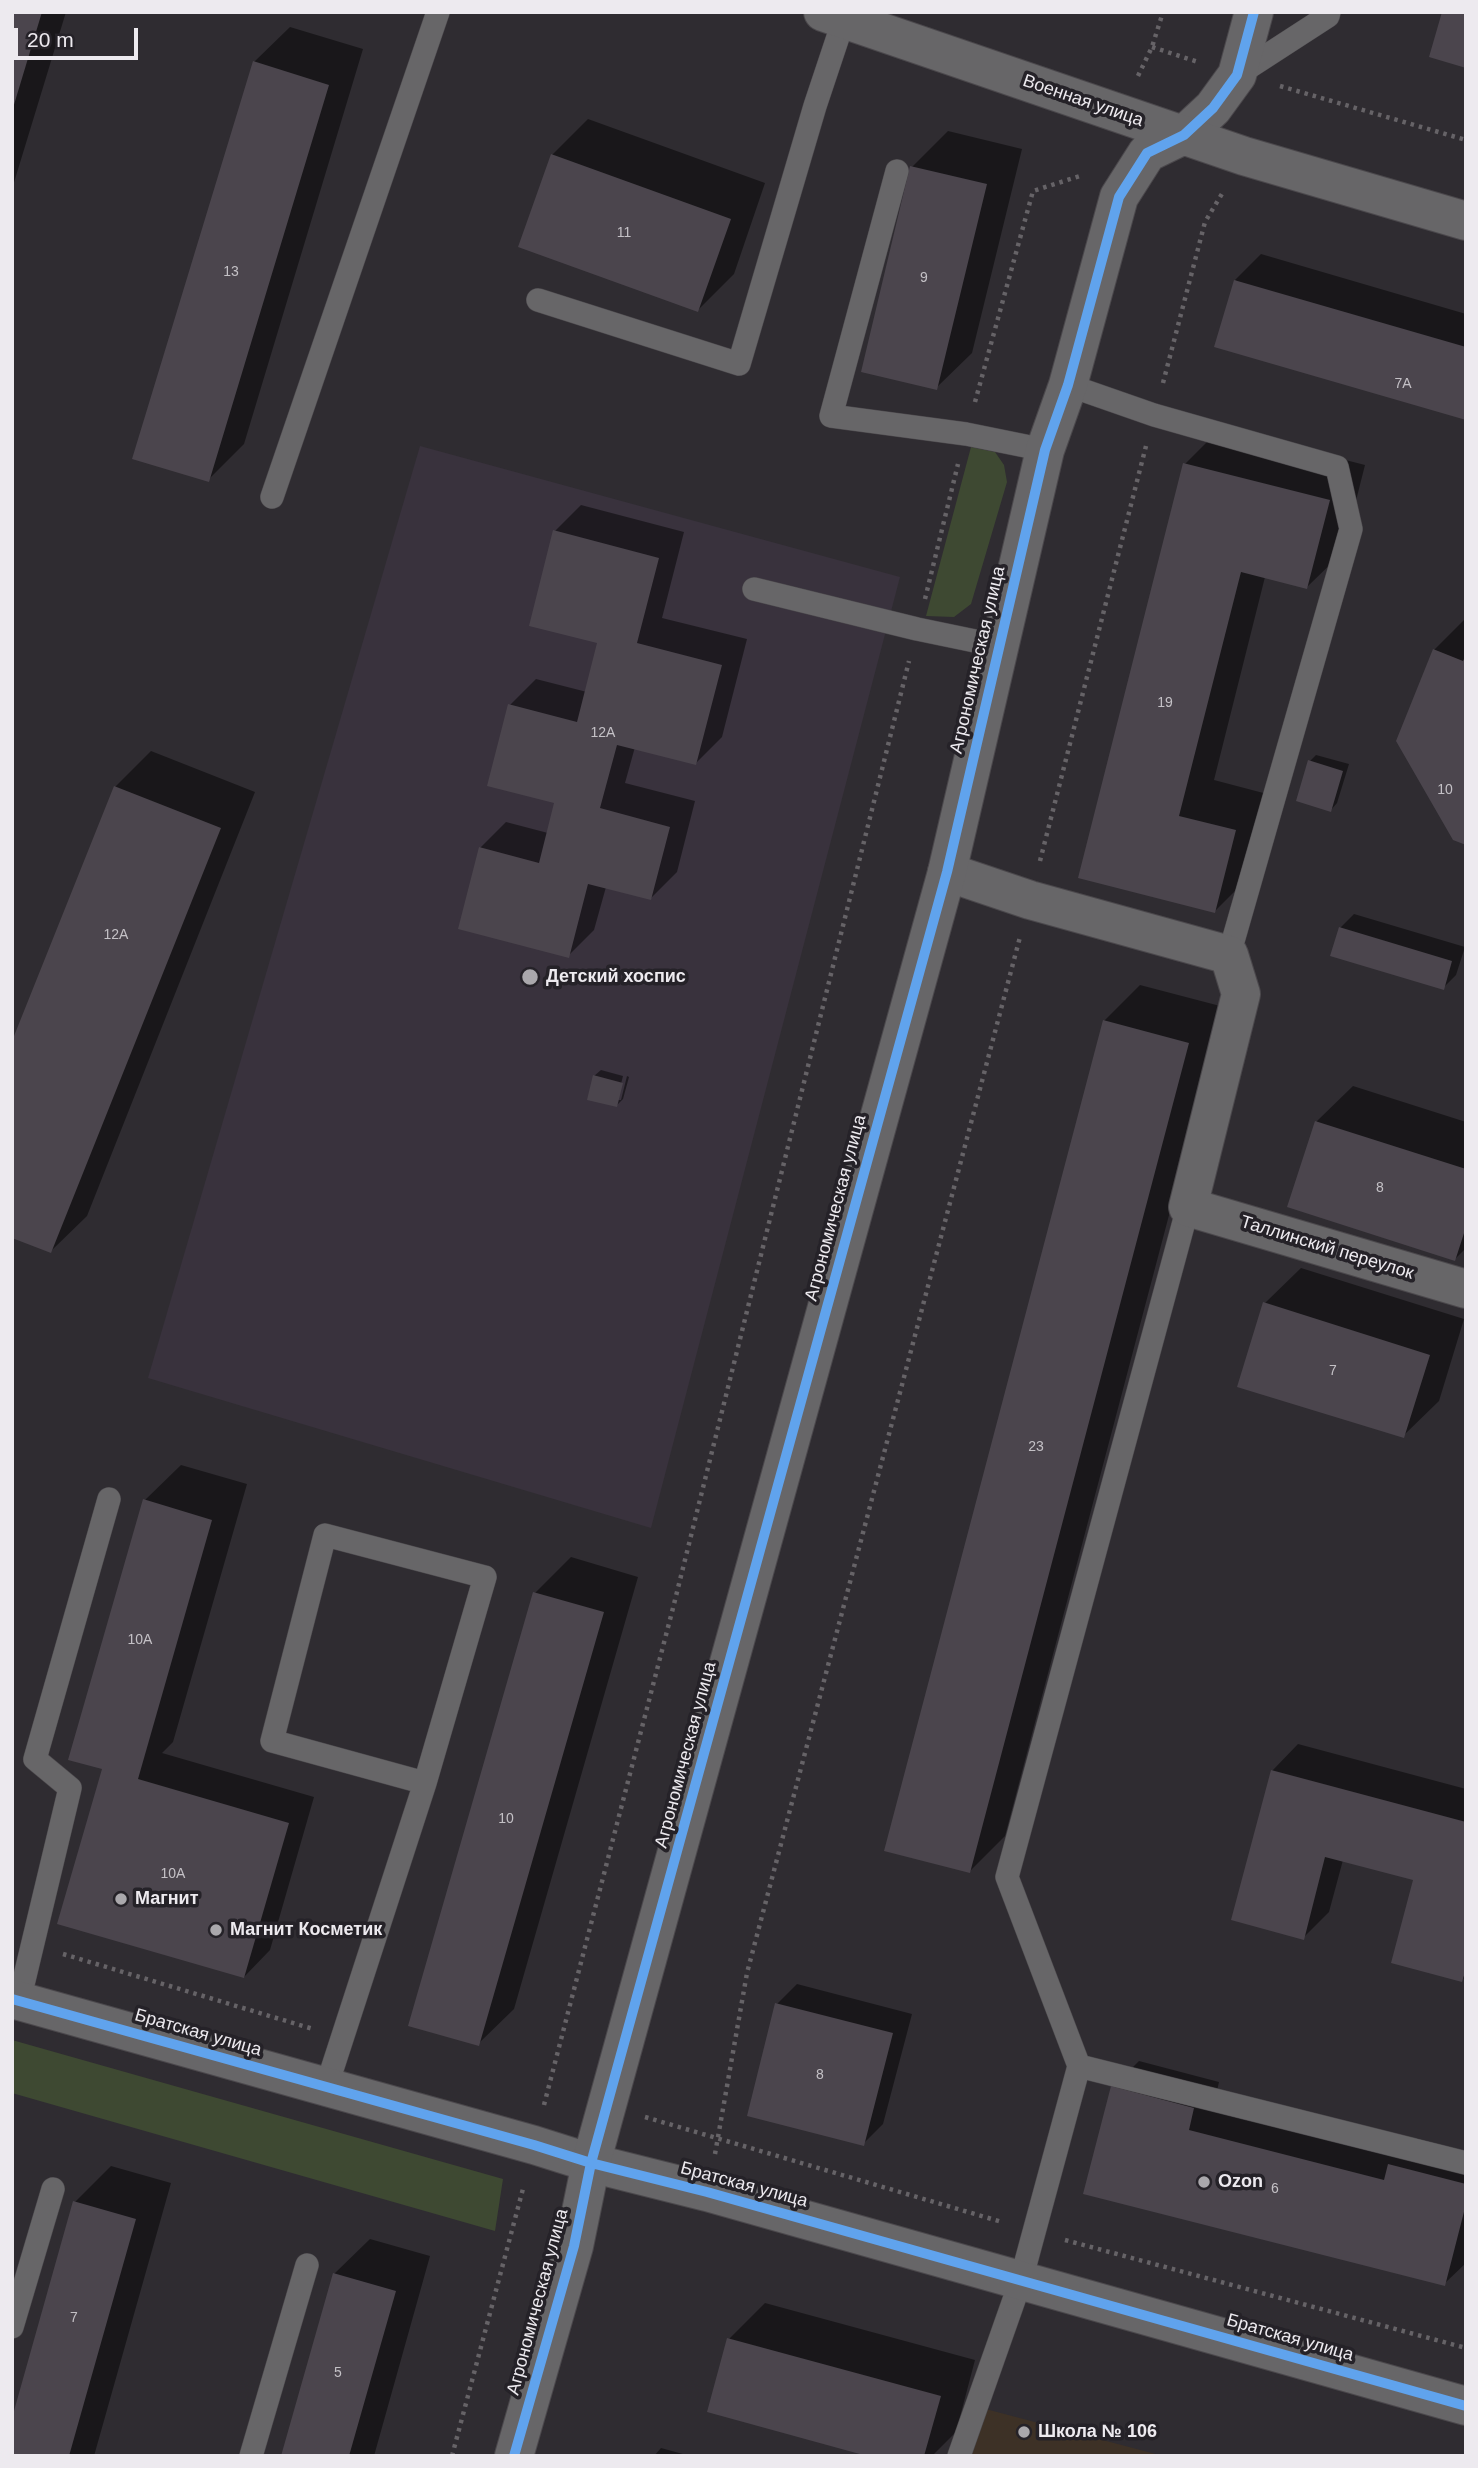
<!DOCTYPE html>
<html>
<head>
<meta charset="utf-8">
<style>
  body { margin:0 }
  #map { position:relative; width:1478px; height:2468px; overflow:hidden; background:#2f2c31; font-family:Helvetica,sans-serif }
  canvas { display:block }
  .frame { position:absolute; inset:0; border:14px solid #edeaef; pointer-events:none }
  .scale { position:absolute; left:14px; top:28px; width:124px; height:32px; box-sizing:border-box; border:4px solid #edeaef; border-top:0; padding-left:9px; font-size:21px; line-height:24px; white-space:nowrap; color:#edeaef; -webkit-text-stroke:5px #252228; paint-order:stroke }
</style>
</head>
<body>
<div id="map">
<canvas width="1478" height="2468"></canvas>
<div class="frame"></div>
<div class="scale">20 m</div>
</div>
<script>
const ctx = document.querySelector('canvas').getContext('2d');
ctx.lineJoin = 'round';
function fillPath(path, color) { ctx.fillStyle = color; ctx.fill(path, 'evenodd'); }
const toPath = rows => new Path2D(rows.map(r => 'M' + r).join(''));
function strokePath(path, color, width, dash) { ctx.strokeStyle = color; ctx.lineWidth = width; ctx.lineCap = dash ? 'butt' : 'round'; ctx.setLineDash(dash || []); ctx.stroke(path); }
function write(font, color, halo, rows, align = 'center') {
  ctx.font = font + ' Helvetica,sans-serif'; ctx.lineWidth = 7; ctx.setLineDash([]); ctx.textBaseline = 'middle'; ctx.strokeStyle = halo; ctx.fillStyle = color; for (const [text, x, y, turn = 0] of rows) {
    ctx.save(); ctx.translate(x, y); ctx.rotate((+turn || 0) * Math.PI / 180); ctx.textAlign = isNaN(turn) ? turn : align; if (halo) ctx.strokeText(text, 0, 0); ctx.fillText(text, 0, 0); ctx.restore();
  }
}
const built = toPath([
  [420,446,900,577,651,1528,148,1378]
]);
const education = toPath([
  [982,2408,1163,2456,969,2456]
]);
const green = toPath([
  [971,447,995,452,1004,465,1007,482,971,604,954,617,926,616],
  [12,2040,503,2179,495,2231,12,2093]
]);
const shadow = toPath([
  [12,12,66,12,12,189],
  [290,27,363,49,244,444,208,480,254,62],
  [588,119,765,183,734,274,698,310,552,155],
  [948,131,1022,149,972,353,936,388,912,167],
  [1261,254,1466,314,1466,419,1235,280],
  [1221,428,1365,465,1343,552,1307,587,1265,577,1214,780,1271,795,1250,876,1215,911,1080,877,1185,464],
  [581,505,684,532,662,618,747,639,722,737,696,763,635,747,625,783,695,801,677,872,651,898,606,887,594,930,568,956,480,848,506,822,548,833,556,802,510,705,536,679,587,692,600,642,555,531],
  [1466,618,1466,843,1434,650],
  [151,751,255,792,87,1216,51,1251,115,787],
  [1316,755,1349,764,1337,803,1331,810,1310,761],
  [1354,914,1465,947,1456,975,1443,988,1340,928],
  [1140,985,1224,1007,1005,1836,969,1872,1104,1021],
  [601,1070,623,1076,617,1100,621,1100,627,1076,629,1077,623,1099,617,1105,594,1076],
  [1353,1086,1466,1122,1466,1248,1454,1260,1290,1206,1317,1121],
  [1301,1268,1464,1319,1439,1401,1403,1436,1265,1303],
  [181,1465,247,1484,173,1742,162,1753,314,1797,270,1950,244,1977,104,1768,145,1500],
  [571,1557,638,1577,514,2009,478,2044,535,1593],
  [1298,1744,1466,1789,1466,1976,1462,1980,1416,1879,1343,1860,1329,1912,1303,1938,1272,1771],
  [797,1984,912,2014,883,2124,863,2144,777,2004],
  [1139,2061,1219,2082,1214,2104,1402,2153,1416,2138,1466,2151,1466,2263,1444,2284,1113,2087],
  [111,2166,171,2183,94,2456,12,2456,75,2202],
  [370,2239,430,2256,374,2456,283,2456,334,2274],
  [765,2303,975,2360,956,2432,932,2456,874,2456,729,2339],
  [661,2448,690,2456,654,2456]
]);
const building = toPath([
  [12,12,42,12,13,108,12,108],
  [1442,12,1466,12,1466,68,1429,57],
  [253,61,329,85,209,482,132,459],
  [551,154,731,219,698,312,518,247],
  [910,166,987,184,937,390,861,372],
  [1234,280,1466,347,1466,420,1214,347],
  [1183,463,1330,500,1307,589,1241,572,1179,816,1236,830,1215,913,1078,878],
  [553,530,659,558,637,643,722,665,696,765,617,745,600,808,670,827,651,900,588,884,569,958,458,929,479,847,539,863,554,803,487,786,508,704,577,722,597,643,529,626],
  [1433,649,1463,661,1466,655,1466,845,1453,840,1396,741],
  [1308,760,1343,771,1331,812,1296,801],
  [114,786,221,828,51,1253,12,1238,12,1041],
  [1339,927,1452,961,1444,990,1330,956],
  [1103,1020,1189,1043,970,1873,884,1851],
  [593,1075,623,1083,617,1107,587,1100],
  [1315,1121,1466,1169,1466,1227,1455,1261,1287,1207],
  [1263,1302,1430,1355,1404,1438,1237,1387],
  [143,1499,212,1520,138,1779,289,1823,244,1978,57,1924,102,1769,68,1760],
  [533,1592,604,1612,479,2046,408,2026],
  [1271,1770,1466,1822,1466,1969,1462,1982,1391,1963,1413,1880,1325,1857,1304,1940,1231,1920],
  [775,2003,893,2033,864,2146,747,2116],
  [1111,2086,1194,2108,1189,2130,1384,2180,1388,2164,1466,2184,1466,2204,1445,2286,1083,2194],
  [73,2201,136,2219,69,2456,12,2456,12,2418],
  [333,2273,396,2291,349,2456,281,2456],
  [727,2338,941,2396,924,2456,867,2456,707,2412]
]);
const path = toPath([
  [1152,47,1198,62],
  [1138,76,1152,47,1163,12],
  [1280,86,1466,140],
  [1163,383,1205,222,1223,192],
  [975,402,1033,191,1083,175],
  [925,599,958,464],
  [1040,861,1146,446],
  [63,1954,313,2029],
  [544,2105,673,1608,909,661],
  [645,2117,1002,2222],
  [715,2154,747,1973,1020,937],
  [1065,2240,1466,2348],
  [452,2456,524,2185]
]);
const service = toPath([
  [1237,75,1328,16,1329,12],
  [897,171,831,416,966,434,1045,450],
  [538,300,739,364,815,106,844,19],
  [1068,385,1154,415,1337,467,1351,529,1229,955],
  [272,497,438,12],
  [754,589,917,629,999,646],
  [19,2001,70,1788,35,1759,109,1499],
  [1079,2066,1466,2163],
  [326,2088,425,1783,485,1577,325,1535,272,1741,425,1783],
  [12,2327,53,2189],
  [251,2456,307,2265],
  [959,2456,1021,2280,1079,2066,1007,1877,1188,1207]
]);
const minor = toPath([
  [1184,135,1213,108,1237,75,1254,12],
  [947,872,1030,900,1229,955,1241,994,1188,1207,1466,1289],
  [12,1999,534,2145,591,2163,707,2192,1466,2406]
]);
const tertiary = toPath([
  [823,12,1244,156,1466,221],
  [514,2456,574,2246,591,2163,947,872,1045,450,1068,385,1119,197,1147,153,1184,135]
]);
const cycleway = toPath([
  [12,1999,534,2145,591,2163,707,2192,1466,2406],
  [514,2456,574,2246,591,2163,947,872,1045,450,1068,385,1119,197,1147,153,1184,135,1213,108,1237,75,1254,12]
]);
const markers = [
  [530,977,9,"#aaa8ac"],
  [121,1899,7,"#aaa8ac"],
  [216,1930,7,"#aaa8ac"],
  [1204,2182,7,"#aaa8ac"],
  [1024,2432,7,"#aaa8ac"]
];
const numberNames = [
  ["11",624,233],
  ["13",231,272],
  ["9",924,278],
  ["7А",1403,384],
  ["19",1165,703],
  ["12А",603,733],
  ["10",1445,790],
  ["12А",116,935],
  ["8",1380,1188],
  ["7",1333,1371],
  ["23",1036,1447],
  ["10А",140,1640],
  ["10",506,1819],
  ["10А",173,1874],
  ["8",820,2075],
  ["6",1275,2189],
  ["7",74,2318],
  ["5",338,2373]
];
const streetNames = [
  ["Военная улица",1083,101,19],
  ["Агрономическая улица",978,660,-77],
  ["Агрономическая улица",836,1208,-75],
  ["Таллинский переулок",1327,1248,17],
  ["Агрономическая улица",686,1755,-75],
  ["Братская улица",198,2033,16],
  ["Братская улица",744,2185,15],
  ["Агрономическая улица",538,2302,-75],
  ["Братская улица",1290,2338,16]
];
const poiNames = [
  ["Детский хоспис",546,977],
  ["Магнит",135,1899],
  ["Магнит Косметик",230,1930],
  ["Ozon",1218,2182],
  ["Школа № 106",1038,2432]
];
fillPath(built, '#39323d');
fillPath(education, '#3d3126');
fillPath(green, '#3e4932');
fillPath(shadow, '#0007');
fillPath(building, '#4b454d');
strokePath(service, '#4b484c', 24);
strokePath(minor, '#4b484c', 40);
strokePath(tertiary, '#4b484c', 40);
strokePath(path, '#666367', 4.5, [3.5, 5]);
strokePath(service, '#676668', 23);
strokePath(minor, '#676668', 38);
strokePath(tertiary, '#676668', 38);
strokePath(cycleway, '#60a3ed', 10);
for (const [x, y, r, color] of markers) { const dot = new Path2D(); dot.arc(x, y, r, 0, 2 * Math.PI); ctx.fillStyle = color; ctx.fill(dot); strokePath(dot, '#252228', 2.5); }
write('14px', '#c4c1c6', null, numberNames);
write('18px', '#edeaef', '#252228', streetNames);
write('bold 18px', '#edeaef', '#252228', poiNames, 'left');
</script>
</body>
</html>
